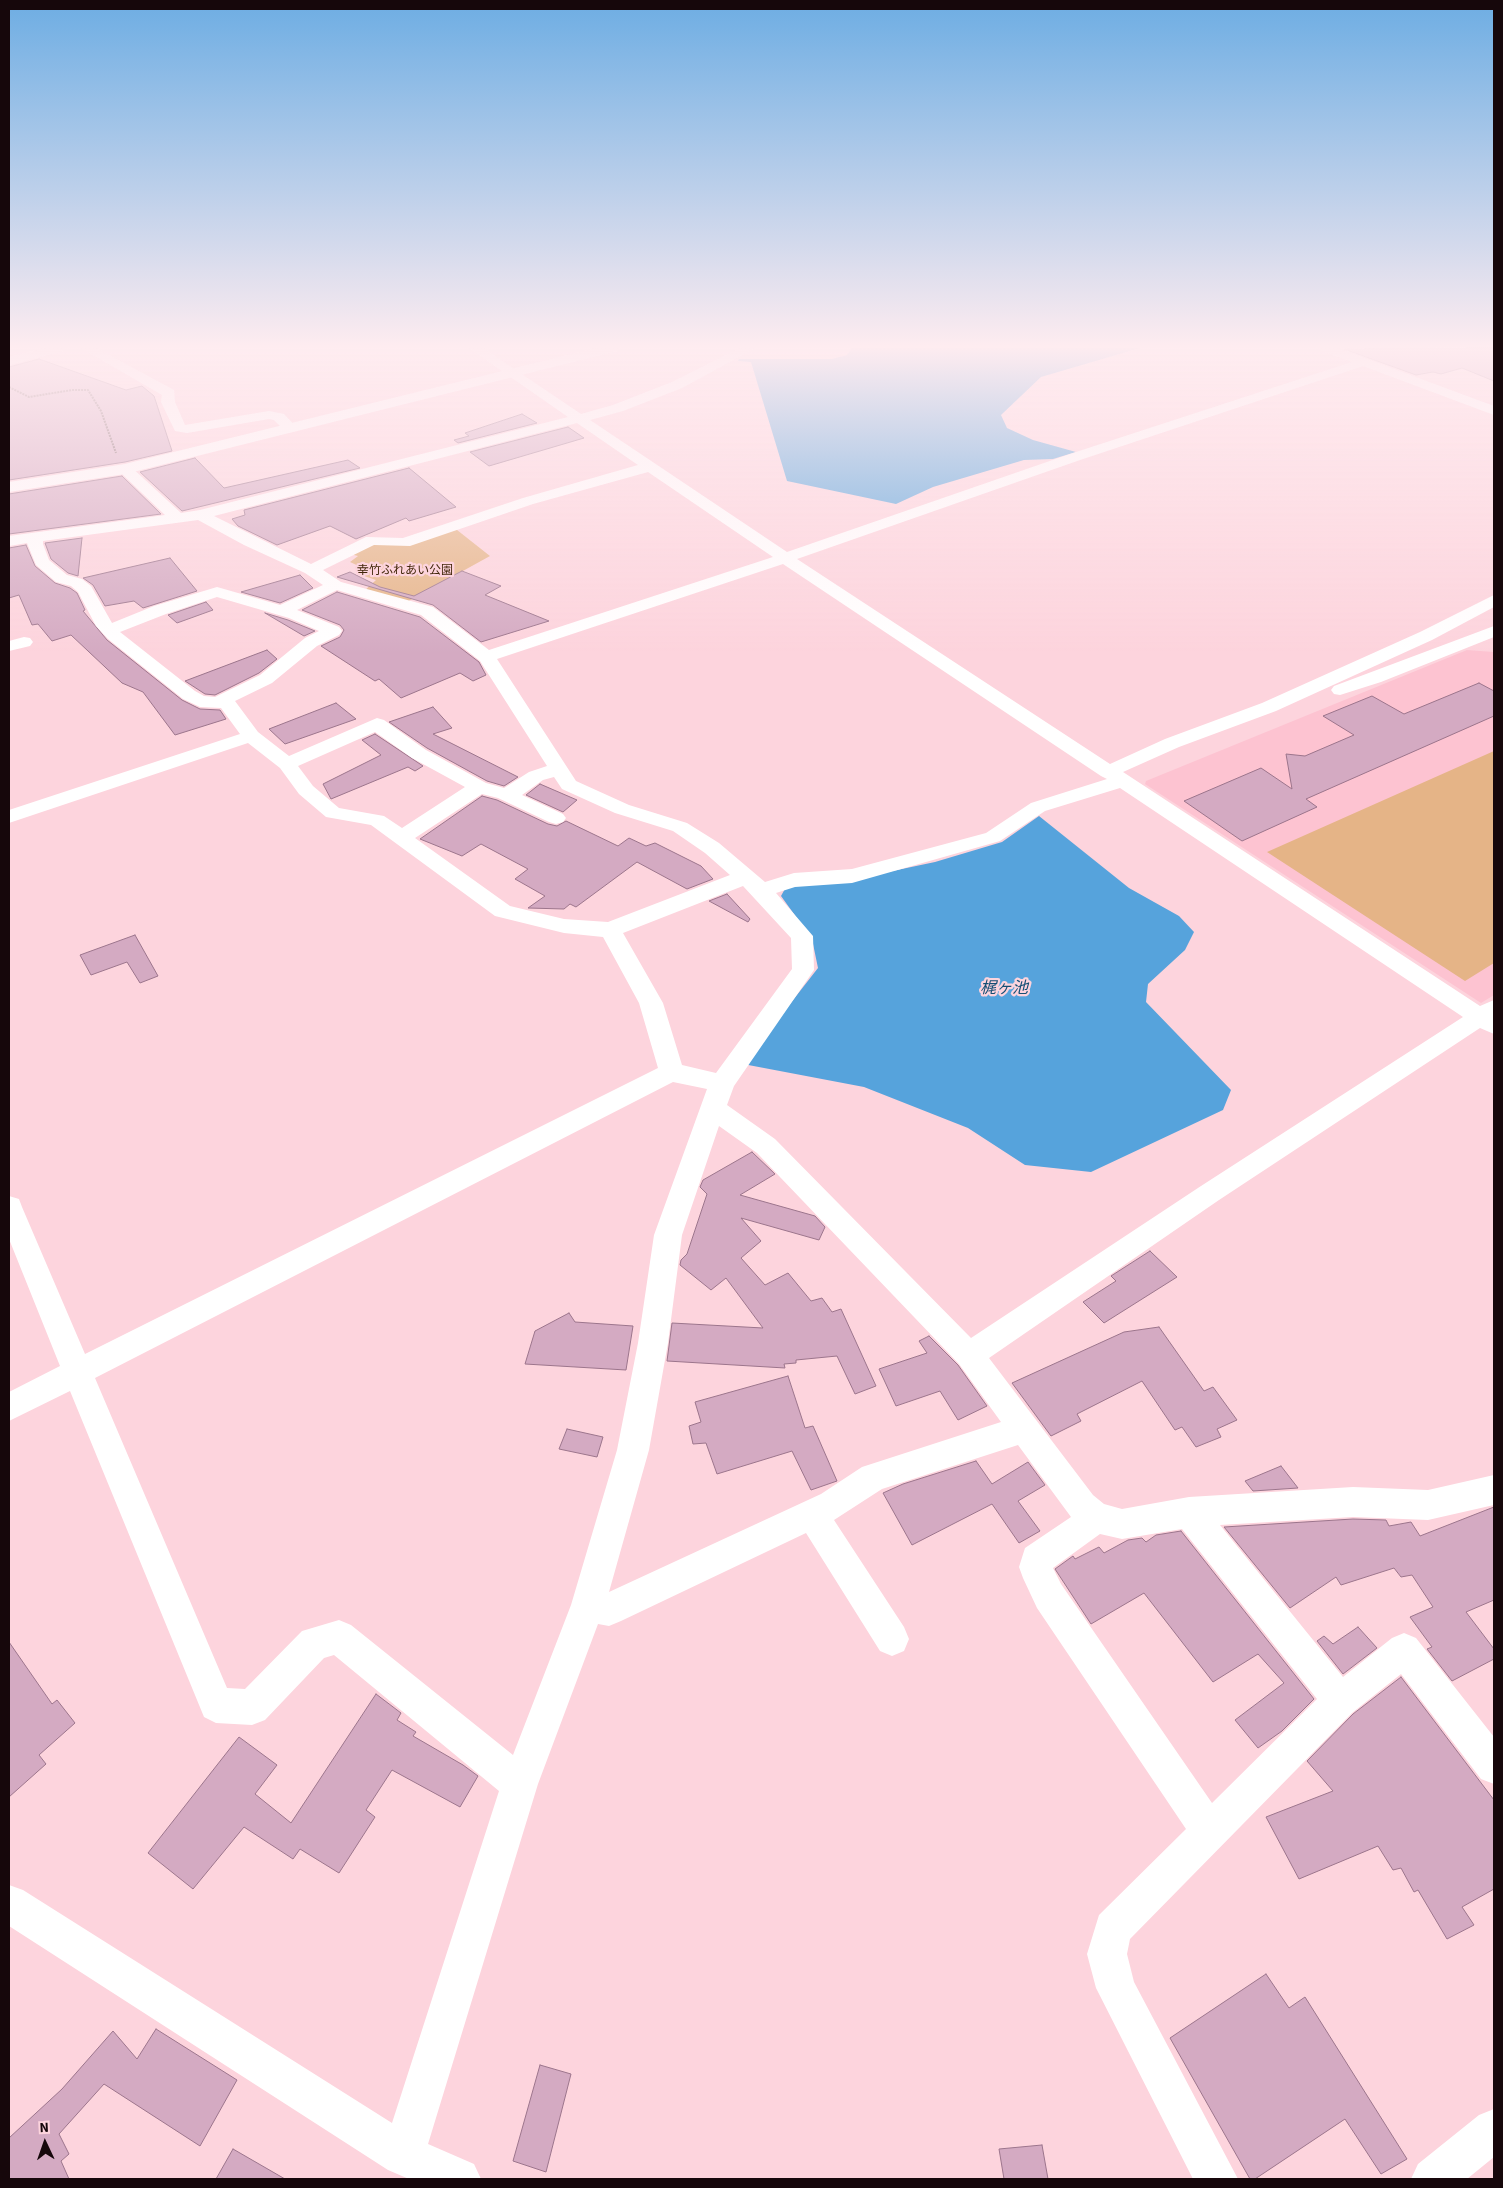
<!DOCTYPE html>
<html>
<head>
<meta charset="utf-8">
<style>
  body { margin:0 }
  #map { position:relative; width:1503px; height:2188px; overflow:hidden; background:#fdd4dd; font-family:"Source Sans 3",sans-serif }
  canvas { display:block }
  .frame { position:absolute; inset:0; border:10px solid #16070b; pointer-events:none }
  .north { position:absolute; left:20px; top:2118px; width:50px; height:50px; -webkit-text-stroke:4px #fdd4dd; paint-order:stroke; rotate:357deg; font-size:14px; font-weight:700; line-height:20px; text-align:center; color:#16070b }
  .north::after { content:''; display:block; margin:auto; width:18px; height:22px; background:#16070b; clip-path:polygon(50% 0,100% 100%,50% 72%,0 100%) }
</style>
</head>
<body>
<div id="map">
<canvas width="1503" height="2188"></canvas>
<div class="frame"></div>
<div class="north">N</div>
</div>
<script>
const ctx = document.querySelector('canvas').getContext('2d');
ctx.lineJoin = 'round';
function fillPath(path, color) { ctx.fillStyle = color; ctx.fill(path, 'evenodd'); }
const toPath = rows => new Path2D(rows.map(r => 'M' + r).join(''));
function strokePath(path, color, width, dash) { ctx.strokeStyle = color; ctx.lineWidth = width; ctx.lineCap = dash ? 'butt' : 'round'; ctx.setLineDash(dash || []); ctx.stroke(path); }
function write(font, color, halo, rows, align = 'center') {
  ctx.font = font + ' "Source Sans 3","Noto Sans JP",sans-serif'; ctx.lineWidth = 4.5; ctx.setLineDash([]); ctx.textBaseline = 'middle'; ctx.strokeStyle = halo; ctx.fillStyle = color; for (const [text, x, y, turn = 0] of rows) {
    ctx.save(); ctx.translate(x, y); ctx.rotate((+turn || 0) * Math.PI / 180); ctx.textAlign = isNaN(turn) ? turn : align; if (halo) ctx.strokeText(text, 0, 0); ctx.fillText(text, 0, 0); ctx.restore();
  }
}
const built = toPath([
  [1467,650,1494,652,1494,995,1481,1003,1145,784,1146,781]
]);
const green = toPath([
  [452,526,490,556,405,603,363,592,376,580,358,574,365,569,350,562,358,556,346,553,377,539,404,543],
  [1494,751,1494,963,1465,981,1267,852]
]);
const water = toPath([
  [852,348,1140,348,1041,377,1001,415,1007,428,1033,440,1076,452,1053,459,1024,460,933,487,896,504,787,481,751,362,738,361,739,359,832,359,847,355],
  [1039,816,1129,888,1179,916,1194,932,1185,950,1148,984,1146,1002,1231,1090,1223,1110,1091,1172,1025,1165,968,1128,864,1087,743,1064,818,968,812,939,781,896,786,887,845,881,935,862,1002,842]
]);
const building = toPath([
  [1494,348,1494,381,1462,368,1441,374,1433,372,1416,375,1344,349,1494,348],
  [39,359,126,390,142,386,154,396,172,451,125,462,9,480,9,367,39,359],
  [522,414,537,423,458,443,454,440,469,436,465,433,522,414],
  [568,427,584,438,489,466,470,452,568,427],
  [195,458,224,488,348,460,360,468,182,511,140,472,195,458],
  [409,468,456,507,409,521,406,518,356,539,330,526,277,545,238,526,232,519,245,515,244,510,409,468],
  [122,476,161,514,9,534,9,494,122,476],
  [82,538,78,576,68,573,51,559,45,543,82,538],
  [26,545,35,566,55,583,70,588,77,593,85,610,83,611,107,640,182,700,200,709,220,710,226,719,175,735,143,692,122,683,71,635,52,641,38,624,32,625,19,595,9,598,9,548,26,545],
  [170,558,197,591,143,608,134,601,105,606,93,585,83,578,170,558],
  [462,571,501,586,485,595,549,621,481,642,433,605,337,577,350,572,380,587,414,596,462,571],
  [300,575,313,588,280,603,241,592,300,575],
  [337,592,420,617,479,662,486,675,473,681,460,673,401,698,379,679,375,681,321,646,340,637,344,630,340,625,302,610,337,592],
  [206,602,213,610,177,623,168,615,206,602],
  [265,613,288,620,315,631,304,636,265,613],
  [267,650,277,659,259,673,215,695,205,694,185,681,267,650],
  [1479,683,1494,691,1494,716,1306,799,1317,807,1242,841,1184,801,1261,768,1292,789,1286,754,1305,756,1354,735,1323,716,1372,696,1404,714,1479,683],
  [336,703,356,719,285,744,269,729,336,703],
  [433,707,452,728,433,734,518,777,504,786,487,781,427,748,389,722,433,707],
  [375,734,423,766,415,771,408,767,331,799,323,784,381,755,362,740,375,734],
  [540,784,577,800,563,812,526,795,540,784],
  [482,796,497,800,548,824,557,826,566,821,618,846,629,838,646,846,655,843,701,866,713,879,687,889,637,862,576,907,570,904,564,909,528,908,545,896,515,879,528,869,481,844,462,856,420,839,482,796],
  [727,894,750,919,748,922,709,901,727,894],
  [135,935,158,976,140,983,127,962,91,975,80,955,135,935],
  [752,1152,775,1174,740,1195,815,1216,825,1227,819,1240,741,1218,761,1241,741,1258,765,1285,788,1273,811,1301,822,1298,832,1312,841,1309,876,1386,855,1394,837,1356,796,1360,796,1363,784,1364,785,1368,667,1361,672,1323,763,1328,726,1278,711,1290,680,1265,681,1260,687,1254,707,1194,700,1187,703,1180,752,1152],
  [1150,1251,1177,1277,1104,1323,1083,1302,1116,1281,1111,1276,1150,1251],
  [569,1313,575,1322,633,1326,626,1370,525,1364,535,1331,569,1313],
  [1159,1327,1204,1391,1213,1387,1237,1420,1217,1429,1221,1437,1196,1447,1182,1427,1175,1430,1142,1381,1077,1414,1081,1421,1051,1436,1012,1383,1124,1332,1159,1327],
  [929,1336,958,1365,987,1406,958,1420,940,1391,896,1406,879,1369,927,1353,919,1341,929,1336],
  [788,1376,805,1428,813,1426,837,1481,811,1490,792,1451,717,1474,706,1443,693,1444,689,1426,701,1422,695,1402,788,1376],
  [567,1429,603,1437,597,1457,559,1449,567,1429],
  [976,1461,992,1484,1028,1462,1045,1485,1018,1501,1040,1531,1019,1543,992,1504,912,1545,883,1493,903,1484,976,1461],
  [1281,1466,1298,1488,1253,1491,1245,1481,1281,1466],
  [1494,1507,1494,1600,1466,1612,1494,1649,1494,1659,1452,1681,1427,1649,1432,1647,1410,1617,1433,1607,1412,1575,1401,1577,1394,1568,1341,1585,1336,1577,1290,1608,1224,1527,1353,1519,1386,1520,1389,1526,1411,1522,1420,1536,1494,1507],
  [1181,1531,1314,1699,1282,1731,1258,1748,1235,1720,1284,1683,1258,1654,1213,1682,1144,1593,1091,1624,1055,1569,1073,1556,1075,1559,1099,1547,1104,1553,1128,1540,1142,1538,1146,1542,1156,1535,1181,1531],
  [1358,1627,1377,1648,1343,1674,1317,1641,1324,1636,1333,1644,1358,1627],
  [9,1642,52,1704,57,1700,75,1723,39,1755,46,1764,9,1797,9,1642],
  [1401,1677,1494,1800,1494,1889,1462,1907,1474,1925,1447,1939,1418,1890,1414,1892,1401,1868,1393,1870,1378,1846,1299,1879,1266,1817,1333,1791,1307,1761,1353,1714,1401,1677],
  [376,1694,401,1713,397,1720,416,1732,413,1736,463,1765,478,1776,460,1807,392,1770,366,1810,375,1817,339,1873,300,1849,293,1859,244,1827,193,1889,148,1853,239,1737,277,1765,255,1794,291,1823,376,1694],
  [1266,1974,1289,2008,1305,1997,1407,2159,1381,2174,1345,2119,1255,2179,1250,2179,1170,2038,1266,1974],
  [156,2029,237,2080,200,2146,104,2084,59,2134,69,2154,61,2161,69,2179,9,2179,9,2138,62,2089,113,2031,137,2059,156,2029],
  [540,2065,571,2074,546,2172,513,2161,540,2065],
  [1042,2145,1048,2179,1004,2179,999,2149,1042,2145],
  [233,2149,285,2179,216,2179,233,2149]
]);
const path = toPath([
  [9,387,29,397,72,390,88,390,101,411,116,453]
]);
const minor = toPath([
  [45,348,65,348,63,351,9,365,9,357,45,348],
  [81,348,96,348,174,390,175,402,185,425,269,411,284,414,297,428,290,432,285,431,274,420,269,419,187,433,175,431,161,402,162,395,81,348],
  [469,348,483,348,581,414,613,405,672,382,740,348,755,348,682,388,623,411,590,420,787,552,1070,454,1352,362,1322,351,1320,348,1337,348,1494,406,1494,415,1363,366,1080,460,797,559,1110,764,1165,739,1262,703,1420,632,1494,595,1494,607,1432,640,1276,711,1179,747,1123,772,1480,1006,1494,1000,1494,1034,1480,1028,1219,1200,989,1358,1093,1495,1104,1504,1122,1509,1189,1497,1353,1487,1428,1490,1494,1475,1494,1505,1428,1520,1353,1517,1220,1525,1343,1677,1392,1638,1404,1633,1416,1638,1494,1737,1494,1784,1481,1779,1401,1674,1352,1713,1130,1939,1127,1954,1134,1982,1238,2179,1193,2179,1096,1988,1087,1954,1099,1915,1186,1829,1037,1608,1023,1578,1019,1567,1025,1548,1071,1517,1018,1445,882,1489,834,1520,904,1627,909,1639,904,1651,892,1656,880,1651,806,1533,621,1621,609,1626,598,1624,538,1784,428,2144,474,2164,481,2179,409,2179,388,2170,9,1926,9,1885,23,1890,392,2123,499,1791,334,1655,324,1658,265,1720,252,1725,216,1723,204,1717,70,1391,9,1421,9,1392,60,1366,9,1239,9,1196,19,1199,22,1207,85,1354,658,1068,639,1003,603,937,564,933,495,916,371,825,326,817,299,794,280,768,248,743,9,823,9,810,240,734,221,708,200,707,183,699,108,639,96,626,78,592,71,586,56,582,36,565,27,543,9,546,9,536,165,515,120,472,118,469,120,466,125,465,130,466,181,513,200,510,568,417,469,348],
  [577,423,638,465,523,498,403,538,366,537,311,564,214,516,577,423],
  [648,472,773,557,489,650,433,607,341,582,323,570,374,545,410,546,533,504,648,472],
  [198,520,244,545,305,573,323,585,280,605,217,587,154,606,112,623,91,586,82,579,67,575,49,560,43,544,43,541,198,520],
  [783,564,1101,776,1107,779,1031,803,986,833,852,869,794,873,765,882,719,843,687,823,629,805,576,781,497,659,783,564],
  [337,590,421,615,480,661,547,766,529,772,504,788,486,783,426,750,384,720,377,718,289,756,258,732,235,701,272,683,317,646,339,635,342,631,339,627,297,610,337,590],
  [217,597,289,618,319,631,305,638,260,675,215,697,204,696,195,691,120,632,166,614,217,597],
  [375,732,412,758,465,787,402,828,384,816,339,808,313,786,298,766,375,732],
  [554,777,562,789,615,813,673,831,705,853,730,875,608,922,564,919,510,906,415,838,482,794,498,798,549,822,556,824,563,822,566,818,563,814,522,795,543,780,554,777],
  [1120,788,1463,1017,1201,1186,971,1338,775,1139,727,1105,734,1086,814,970,813,936,776,893,795,887,852,883,1000,841,1045,811,1120,788],
  [743,886,791,938,792,969,716,1073,682,1065,663,1003,623,933,743,886],
  [673,1082,707,1089,654,1235,638,1343,617,1450,571,1605,513,1755,351,1625,339,1620,302,1631,245,1689,227,1688,95,1378,673,1082],
  [719,1126,757,1153,959,1364,1001,1422,862,1467,821,1494,609,1592,649,1450,668,1343,682,1235,719,1126],
  [1182,1529,1317,1699,1212,1803,1061,1584,1053,1568,1100,1534,1122,1539,1182,1529],
  [1494,626,1494,637,1381,682,1340,695,1334,694,1331,690,1334,686,1494,626],
  [24,637,30,638,33,642,30,646,9,651,9,641,24,637],
  [1494,2109,1494,2157,1467,2179,1411,2179,1418,2164,1479,2115,1494,2109]
]);
const major = toPath([
  [596,348,619,348,617,351,125,474,9,492,9,482,125,464,596,348]
]);
const farParknames = [
  ["幸竹ふれあい公園",405,571]
];
const waterNames = [
  ["梶ヶ池",1004,989]
];
fillPath(built, '#fdc3d1');
fillPath(green, '#e5b487');
fillPath(water, '#56a3dc');
fillPath(building, '#d4aac2');
strokePath(building, '#9c758c', 1);
strokePath(path, '#7f646a', 2, [2, 1]);
fillPath(minor, '#fff');
fillPath(major, '#fff');
const sky = ctx.createLinearGradient(0, 0, 0, 654);
sky.addColorStop(0, '#6dade3');
sky.addColorStop(0.53, '#feecf0');
sky.addColorStop(1, '#feecf000');
ctx.fillStyle = sky;
ctx.fillRect(0, 0, 1503, 654);
write('12px', '#42270a', '#fdd4dd', farParknames);
write('italic 16px', '#144e74', '#fdd4dd', waterNames);
</script>
</body>
</html>
